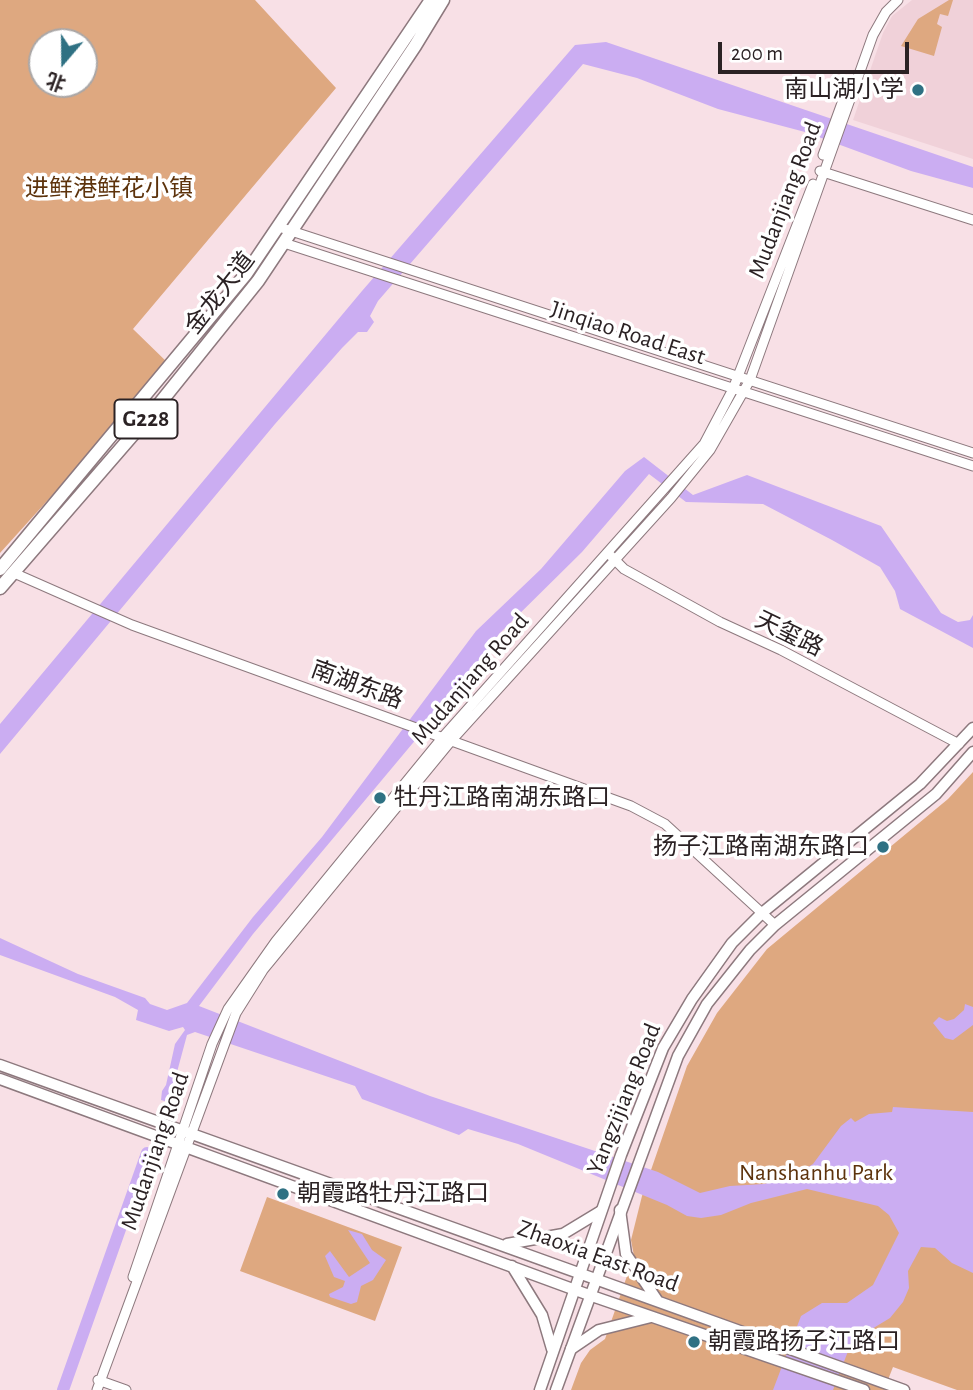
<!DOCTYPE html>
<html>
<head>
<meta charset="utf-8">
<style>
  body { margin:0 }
  #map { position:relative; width:973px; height:1390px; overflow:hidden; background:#f8e0e6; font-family:"Alegreya Sans","Noto Sans SC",sans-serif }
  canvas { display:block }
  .north { position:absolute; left:28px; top:28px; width:70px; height:70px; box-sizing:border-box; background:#fff; border:2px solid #aaa7a7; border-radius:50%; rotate:200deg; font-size:19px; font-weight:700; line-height:28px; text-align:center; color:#2b2224 }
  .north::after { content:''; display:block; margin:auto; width:24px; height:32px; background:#2f7183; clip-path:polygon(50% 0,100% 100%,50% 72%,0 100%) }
  .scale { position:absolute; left:718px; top:42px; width:191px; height:32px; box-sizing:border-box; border:4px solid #2b2224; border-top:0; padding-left:9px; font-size:21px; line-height:24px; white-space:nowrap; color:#2b2224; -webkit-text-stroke:5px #fff; paint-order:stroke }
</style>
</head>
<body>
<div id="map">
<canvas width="973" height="1390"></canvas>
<div class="north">北</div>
<div class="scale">200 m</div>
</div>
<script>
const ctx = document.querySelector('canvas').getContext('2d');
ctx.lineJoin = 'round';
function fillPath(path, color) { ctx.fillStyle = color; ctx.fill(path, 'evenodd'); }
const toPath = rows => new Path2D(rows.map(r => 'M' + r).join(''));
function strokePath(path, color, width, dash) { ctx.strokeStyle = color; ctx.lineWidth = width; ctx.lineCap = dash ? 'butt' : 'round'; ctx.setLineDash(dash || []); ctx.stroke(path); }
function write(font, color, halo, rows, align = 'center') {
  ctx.font = font + ' "Alegreya Sans","Noto Sans SC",sans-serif'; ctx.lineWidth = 7; ctx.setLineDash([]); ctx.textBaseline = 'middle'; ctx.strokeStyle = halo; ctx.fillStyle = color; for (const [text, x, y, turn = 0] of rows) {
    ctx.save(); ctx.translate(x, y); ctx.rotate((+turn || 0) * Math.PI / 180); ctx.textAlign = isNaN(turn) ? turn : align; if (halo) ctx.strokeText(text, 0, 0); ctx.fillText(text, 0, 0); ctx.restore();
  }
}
const built = toPath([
  [912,0,973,0,973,159,853,120,883,33,892,16]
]);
const green = toPath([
  [0,0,255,0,336,88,133,329,170,365,0,553],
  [42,42,84,42,84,84,42,84],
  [949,0,953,0,948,16,940,14,937,24,942,27,934,56,901,46,918,19],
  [973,772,973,1390,957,1390,893,1367,884,1390,571,1390,581,1363,590,1350,605,1339,634,1256,631,1240,642,1196,687,1066,717,1013,767,949,948,799],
  [267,1197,402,1247,375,1321,240,1271]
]);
const water = toPath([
  [606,42,973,167,973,188,911,171,805,132,718,109,637,78,583,64,378,301,370,316,374,322,367,332,358,332,342,348,275,424,0,754,0,724,362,291,575,45],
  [644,457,693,495,747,475,881,526,941,613,958,622,970,620,973,615,973,648,900,609,895,591,880,567,832,540,763,504,686,502,649,474,582,552,499,634,474,670,253,934,199,1006,430,1096,658,1172,700,1193,730,1186,764,1184,797,1174,813,1164,841,1126,851,1118,855,1122,869,1114,892,1112,893,1107,973,1112,973,1273,952,1263,935,1248,921,1247,908,1271,909,1288,903,1302,890,1318,852,1341,833,1390,773,1390,801,1316,822,1303,847,1303,873,1285,899,1233,889,1215,878,1206,807,1189,751,1203,721,1215,701,1218,687,1216,667,1205,518,1144,468,1129,459,1135,362,1099,355,1086,195,1032,187,1035,177,1072,174,1102,168,1102,161,1100,162,1091,166,1085,175,1044,185,1030,183,1027,169,1031,136,1020,138,1010,115,997,0,955,0,938,78,974,145,998,150,1004,167,1010,187,1003,253,917,322,837,476,631,541,569,625,471],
  [965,1004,973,1007,973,1025,953,1040,945,1038,933,1023,939,1017,947,1021,954,1019,964,1010],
  [348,1230,362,1234,372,1250,386,1260,373,1280,361,1286,357,1302,351,1304,330,1297,329,1294,343,1287,345,1281,334,1277,325,1256,330,1251,349,1277,370,1263]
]);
const river = toPath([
  [63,1390,147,1153]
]);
const tertiary = toPath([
  [823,155,846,92],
  [820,171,973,220],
  [279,227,973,453],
  [284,243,973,466],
  [610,555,624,569,720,622,781,650,959,744],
  [14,573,132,625,631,806,665,824,775,925],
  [133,1277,212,1044,228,1009,276,941,442,738,704,444,733,389,813,184],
  [98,1380,126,1390],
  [97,1390,236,1013,263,970,451,741,671,498,710,450,750,380,873,35,886,12,898,0]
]);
const secondary = toPath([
  [540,1390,621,1155,663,1048,692,999,732,943,762,913,920,784,973,728],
  [556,1390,678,1056,707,1004,750,950,775,925,936,794,973,752]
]);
const primary = toPath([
  [0,1065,904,1390],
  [0,1079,589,1295,864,1390],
  [620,1210,626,1254,657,1300],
  [507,1244,563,1234,601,1211],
  [512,1266,542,1315,552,1349],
  [571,1349,599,1330,651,1317]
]);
const trunk = toPath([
  [0,569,246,274,431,0],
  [0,588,156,408,258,281,415,46,443,0]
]);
const markers = [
  [918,90,7,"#2f7183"],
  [380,798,7,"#2f7183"],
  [883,847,7,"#2f7183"],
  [283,1194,7,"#2f7183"],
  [694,1342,7,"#2f7183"]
];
const shields = [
  [146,419,63]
];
const shieldNames = [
  ["G228",146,419]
];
const poiNames = [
  ["南山湖小学",904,90,"right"],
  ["牡丹江路南湖东路口",394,798],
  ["扬子江路南湖东路口",869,847,"right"],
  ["朝霞路牡丹江路口",297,1194],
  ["朝霞路扬子江路口",708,1342]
];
const parkNames = [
  ["进鲜港鲜花小镇",109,189],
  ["Nanshanhu Park",816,1173]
];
const streetNames = [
  ["Mudanjiang Road",785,200,-69],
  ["金龙大道",220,293,-52],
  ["Jinqiao Road East",628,333,18],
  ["天玺路",789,634,26],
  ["Mudanjiang Road",470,679,-49],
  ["南湖东路",357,685,20],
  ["Yangzijiang Road",624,1099,-68],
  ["Mudanjiang Road",155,1151,-71],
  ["Zhaoxia East Road",598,1256,20]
];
fillPath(built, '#f0d1d9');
fillPath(green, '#dea880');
fillPath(water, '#cbadf2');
strokePath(river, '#cbadf2', 12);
strokePath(tertiary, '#8d797e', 11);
strokePath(secondary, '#8d797e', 13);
strokePath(primary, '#8d797e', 13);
strokePath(trunk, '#8d797e', 15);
strokePath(tertiary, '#fff', 9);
strokePath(secondary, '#fff', 10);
strokePath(primary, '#fff', 10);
strokePath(trunk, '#fff', 12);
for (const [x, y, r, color] of markers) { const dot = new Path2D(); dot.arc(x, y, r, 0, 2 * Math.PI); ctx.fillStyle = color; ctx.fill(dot); strokePath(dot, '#fff', 2.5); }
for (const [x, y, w] of shields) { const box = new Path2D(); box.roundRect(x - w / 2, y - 19.5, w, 39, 5); ctx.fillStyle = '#fff'; ctx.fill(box); strokePath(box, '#2b2224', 2); }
write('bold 23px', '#2b2224', null, shieldNames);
write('24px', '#2b2224', '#fff', poiNames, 'left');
write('24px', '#5d330c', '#fff', parkNames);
write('24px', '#2b2224', '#fff', streetNames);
</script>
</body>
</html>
